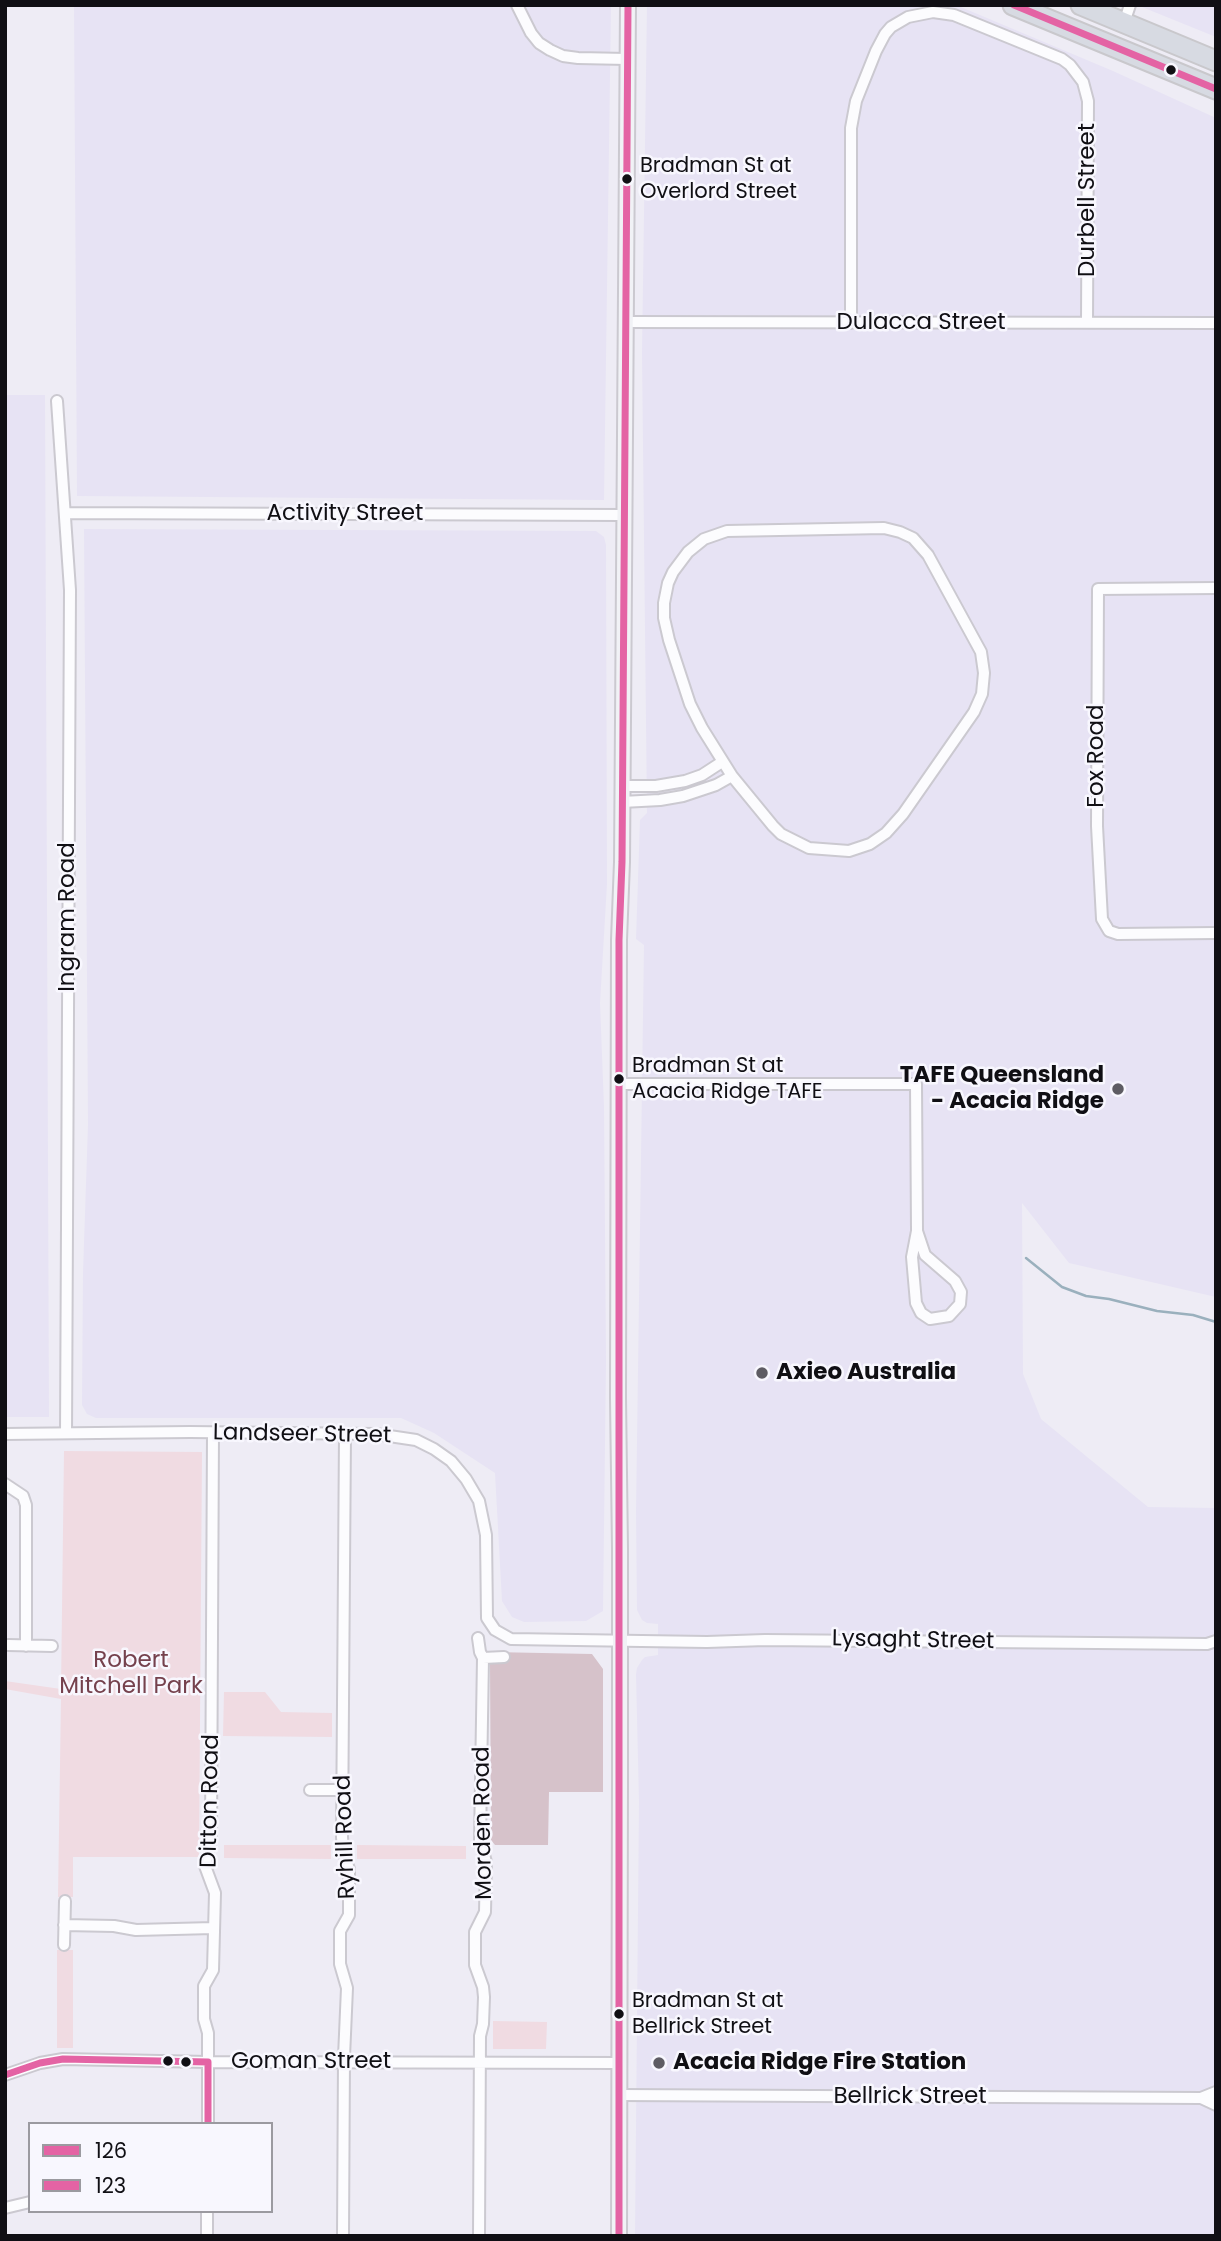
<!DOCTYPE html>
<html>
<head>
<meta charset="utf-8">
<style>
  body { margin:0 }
  #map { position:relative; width:1221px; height:2241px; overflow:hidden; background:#eeecf5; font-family:Poppins,sans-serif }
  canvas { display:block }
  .frame { position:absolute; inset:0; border:7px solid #100f14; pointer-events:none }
  .legend { position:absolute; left:28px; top:2122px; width:245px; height:91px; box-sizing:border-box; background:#f8f7fe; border:2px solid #9b9aa0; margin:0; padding:9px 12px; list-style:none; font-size:21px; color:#100f14 }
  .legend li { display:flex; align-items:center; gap:14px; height:35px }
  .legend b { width:35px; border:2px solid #9b9aa0 }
</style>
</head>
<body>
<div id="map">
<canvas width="1221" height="2241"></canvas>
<div class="frame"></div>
<ul class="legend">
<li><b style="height:9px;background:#e463a4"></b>126</li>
<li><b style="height:9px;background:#e463a4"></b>123</li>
</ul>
</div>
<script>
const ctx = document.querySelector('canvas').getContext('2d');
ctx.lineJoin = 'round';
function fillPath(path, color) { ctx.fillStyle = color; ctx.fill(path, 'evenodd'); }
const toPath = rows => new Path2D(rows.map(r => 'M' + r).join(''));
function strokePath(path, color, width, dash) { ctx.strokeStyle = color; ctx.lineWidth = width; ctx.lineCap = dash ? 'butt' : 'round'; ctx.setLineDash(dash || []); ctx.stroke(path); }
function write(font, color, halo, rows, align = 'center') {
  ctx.font = font + ' Poppins,sans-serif'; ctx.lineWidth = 5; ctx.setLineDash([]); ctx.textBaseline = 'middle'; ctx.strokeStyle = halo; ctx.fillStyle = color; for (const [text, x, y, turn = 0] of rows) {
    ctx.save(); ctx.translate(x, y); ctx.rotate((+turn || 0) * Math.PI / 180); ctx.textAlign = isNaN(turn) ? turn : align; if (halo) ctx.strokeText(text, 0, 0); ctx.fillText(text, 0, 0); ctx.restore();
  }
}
const built = toPath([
  [74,5,611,5,604,500,77,496],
  [647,5,956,5,1113,71,1216,118,1216,1297,1069,1263,1022,1203,1023,1374,1041,1419,1148,1507,1216,1508,1216,2236,635,2236,639,1802,636,1674,637,1668,642,1660,645,1657,658,1655,658,1624,647,1623,642,1620,637,1610,636,1512,644,945,636,939,640,820,647,813,642,353],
  [1137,5,1216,5,1216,37],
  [5,395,45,395,49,1417,5,1417],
  [84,529,596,531,604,537,606,545,607,884,600,1003,604,1107,606,1360,603,1611,586,1621,524,1622,512,1617,502,1601,495,1473,434,1433,401,1418,96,1418,87,1414,82,1405,83,1273,88,1125]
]);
const green = toPath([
  [64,1451,202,1452,199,1857,73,1857,73,1897,58,1897,61,1699,5,1689,5,1681,61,1689],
  [224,1692,265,1692,281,1712,332,1713,332,1737,223,1736],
  [224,1845,331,1845,331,1859,224,1858],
  [357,1845,466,1846,466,1859,357,1859],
  [57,1950,73,1950,73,2048,57,2048],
  [493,2021,547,2022,546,2049,493,2049]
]);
const forest = toPath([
  [492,1652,592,1654,603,1669,603,1792,549,1792,548,1845,495,1845,491,1840,490,1663]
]);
const stream = toPath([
  [1026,1258,1062,1287,1086,1296,1109,1299,1157,1311,1193,1315,1216,1322]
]);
const street = toPath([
  [517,5,531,33,539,43,550,50,563,56,578,58,627,59],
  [1124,23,1130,5],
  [625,322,1216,323],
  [851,323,851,128,856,101,876,51,885,34,891,27,908,17,933,12,954,15,1062,59,1070,65,1083,82,1088,101,1087,323],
  [57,401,70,590,66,1433],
  [65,513,624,515],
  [884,528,900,532,913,538,928,555,981,652,984,673,982,694,974,712,903,814,886,833,870,844,849,851,809,848,781,834,773,826,732,776,702,728,690,704,669,640,664,618,664,603,668,583,673,572,688,552,704,539,727,531,884,528],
  [1216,588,1098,589,1097,826,1102,919,1109,931,1118,934,1216,933],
  [622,786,656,786,685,781,702,775,722,762],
  [622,802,660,800,683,796,716,785,732,776],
  [620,1084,916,1084,917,1231,912,1257,916,1303,921,1313,930,1319,949,1316,960,1304,961,1292,955,1281,925,1255,917,1231],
  [5,1434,190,1432,376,1434,416,1440,434,1449,451,1461,466,1479,479,1501,486,1535,487,1618,495,1630,511,1639,707,1642,765,1640,1207,1644,1216,1641],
  [5,1484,23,1496,26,1505,26,1646],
  [478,1638,480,1652,483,1658,480,1841,486,1862,485,1912,475,1932,475,1965,483,1987,484,1997,483,2024,480,2036,479,2236],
  [8,1645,52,1646],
  [483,1658,504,1657],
  [310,1790,343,1790],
  [64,1925,114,1926,136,1930,213,1928],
  [64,1945,65,1901],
  [5,2075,40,2063,63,2059,208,2062,620,2063],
  [619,2095,1201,2098,1216,2092],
  [1201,2098,1216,2105],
  [208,2124,208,2033,204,2019,204,1986,213,1970,215,1893,205,1866,211,1837,213,1433],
  [5,2208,30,2202],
  [207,2236,207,2211],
  [343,2236,344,2057,347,1988,340,1964,340,1931,349,1915,349,1869,343,1850,342,1837,345,1434]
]);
const secondary = toPath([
  [619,2236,620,1781,620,1549,618,1398,619,940,622,862,628,5]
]);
const highway = toPath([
  [1013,5,1216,89],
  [1081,5,1216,61]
]);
const bus1 = toPath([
  [1014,5,1216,89],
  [619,2236,619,940,622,862,628,5]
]);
const bus2 = toPath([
  [208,2062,208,2124],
  [5,2075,40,2063,63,2059,208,2062]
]);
const markers = [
  [1171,70,6,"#100f14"],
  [627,179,6,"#100f14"],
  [619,1079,6,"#100f14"],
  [1118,1089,7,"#5e5c63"],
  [762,1373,7,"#5e5c63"],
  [619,2014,6,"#100f14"],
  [168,2061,6,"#100f14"],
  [186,2062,6,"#100f14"],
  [659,2063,7,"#5e5c63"]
];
const busNames = [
  ["Bradman St at",640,167],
  ["Overlord Street",640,193],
  ["Bradman St at",632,1067],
  ["Acacia Ridge TAFE",632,1093],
  ["Bradman St at",632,2002],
  ["Bellrick Street",632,2028]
];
const streetNames = [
  ["Durbell Street",1088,200,-90],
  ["Dulacca Street",921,323],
  ["Activity Street",345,514],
  ["Fox Road",1097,756,-90],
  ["Ingram Road",68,917,-90],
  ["Landseer Street",302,1435,1],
  ["Lysaght Street",913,1641,1],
  ["Ditton Road",211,1801,-89],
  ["Morden Road",484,1823,-91],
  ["Ryhill Road",346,1837,-92],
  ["Goman Street",311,2062],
  ["Bellrick Street",910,2097]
];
const poiNames = [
  ["TAFE Queensland",1104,1076,"right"],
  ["- Acacia Ridge",1104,1102,"right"],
  ["Axieo Australia",776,1373],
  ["Acacia Ridge Fire Station",673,2063]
];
const parkNames = [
  ["Robert",131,1661],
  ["Mitchell Park",131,1687]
];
fillPath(built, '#e7e3f4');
fillPath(green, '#f0dbe2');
fillPath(forest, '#d6c2ca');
strokePath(stream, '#9ab0bd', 2.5);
strokePath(street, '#cbc9d0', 14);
strokePath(secondary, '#cbc9d0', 18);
strokePath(highway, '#c9c8cc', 23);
strokePath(street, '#fcfcfe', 10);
strokePath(secondary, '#f1f2f6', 14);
strokePath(highway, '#d7dae2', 19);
strokePath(bus1, '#e463a4', 7);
strokePath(bus2, '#e463a4', 7);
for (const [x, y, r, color] of markers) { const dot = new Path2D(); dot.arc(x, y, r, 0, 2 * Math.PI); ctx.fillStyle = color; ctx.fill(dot); strokePath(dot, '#f8f7fe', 2.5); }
write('21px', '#100f14', '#f8f7fe', busNames, 'left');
write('23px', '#100f14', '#f8f7fe', streetNames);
write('bold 23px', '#100f14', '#f8f7fe', poiNames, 'left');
write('23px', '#75414d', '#f8f7fe', parkNames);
</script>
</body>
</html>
